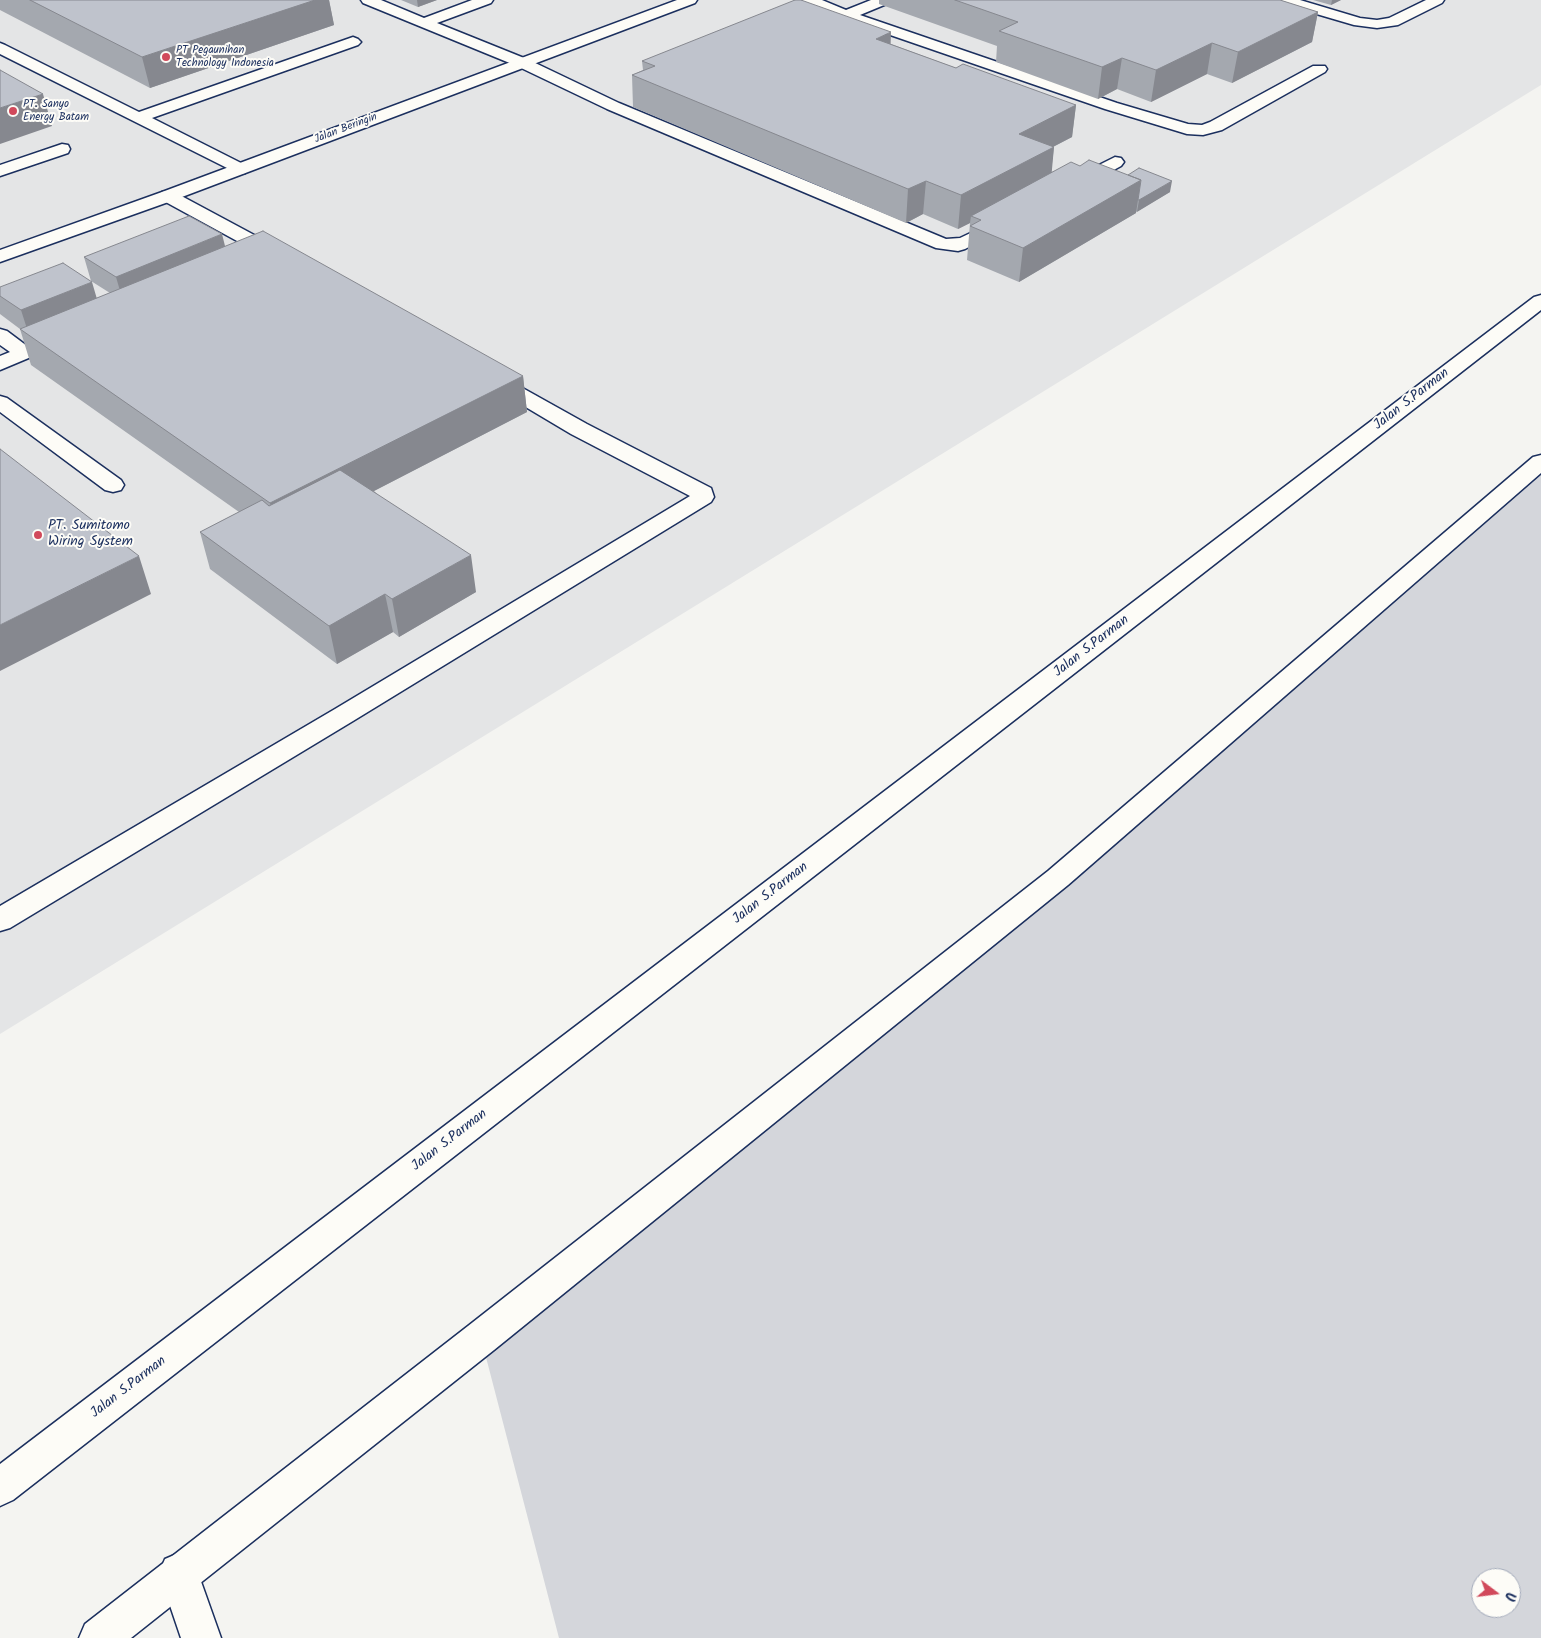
<!DOCTYPE html>
<html>
<head>
<meta charset="utf-8">
<style>
  body { margin:0 }
  #map { position:relative; width:1541px; height:1638px; overflow:hidden; background:#f4f4f1; font-family:Kalam,sans-serif }
  canvas { display:block }
  .north { position:absolute; left:1471px; top:1568px; width:50px; height:50px; box-sizing:border-box; background:#fdfcf7; border:1px solid #a3aaba; border-radius:50%; rotate:105deg; font-size:14px; font-weight:700; line-height:20px; text-align:center; color:#1b2f5e }
  .north::after { content:''; display:block; margin:auto; width:18px; height:22px; background:#d1495b; clip-path:polygon(50% 0,100% 100%,50% 72%,0 100%) }
</style>
</head>
<body>
<div id="map">
<canvas width="1541" height="1638"></canvas>
<div class="north">U</div>
</div>
<script>
const ctx = document.querySelector('canvas').getContext('2d');
ctx.lineJoin = 'round';
function fillPath(path, color) { ctx.fillStyle = color; ctx.fill(path, 'evenodd'); }
const toPath = rows => new Path2D(rows.map(r => 'M' + r).join(''));
function strokePath(path, color, width, dash) { ctx.strokeStyle = color; ctx.lineWidth = width; ctx.lineCap = dash ? 'butt' : 'round'; ctx.setLineDash(dash || []); ctx.stroke(path); }
function write(font, color, halo, rows, align = 'center') {
  ctx.font = font + ' Kalam,sans-serif'; ctx.lineWidth = 4; ctx.setLineDash([]); ctx.textBaseline = 'middle'; ctx.strokeStyle = halo; ctx.fillStyle = color; for (const [text, x, y, turn = 0] of rows) {
    ctx.save(); ctx.translate(x, y); ctx.rotate((+turn || 0) * Math.PI / 180); ctx.textAlign = isNaN(turn) ? turn : align; if (halo) ctx.strokeText(text, 0, 0); ctx.fillText(text, 0, 0); ctx.restore();
  }
}
const built = toPath([
  [0,0,1541,0,1541,85,0,1034]
]);
const green = toPath([
  [1541,462,1541,1638,559,1638,481,1338,1058,878],
  [1481,1578,1511,1578,1511,1608,1481,1608]
]);
const service = toPath([
  [361,0,381,0,424,18,472,0,493,0,491,3,437,23,529,60,619,103,946,239,960,238,1002,218,1008,219,1011,223,1008,227,965,249,958,251,936,248,607,109,517,66,363,3,361,0],
  [802,0,822,0,846,10,871,0,891,0,889,3,860,15,1117,103,1188,124,1202,125,1210,122,1313,66,1325,66,1327,69,1325,72,1222,130,1203,135,1187,134,1105,109,841,18,804,3,802,0],
  [1277,0,1300,0,1360,18,1377,20,1389,18,1426,0,1444,0,1442,3,1398,25,1377,28,1354,25,1279,3,1277,0],
  [353,37,358,39,361,42,358,45,152,118,245,165,248,169,245,173,239,174,0,54,0,43,5,45,139,112,353,37],
  [62,144,68,145,70,149,68,153,0,176,0,165,62,144],
  [1115,157,1121,158,1124,162,1121,166,1081,188,1075,189,1069,188,1066,184,1069,180,1115,157],
  [168,191,174,192,284,251,286,255,284,259,277,261,270,259,162,200,159,196,162,192,168,191],
  [0,329,7,331,31,349,34,353,31,357,0,370,0,356,10,352,0,345,0,329],
  [494,374,501,376,587,424,711,488,714,497,711,502,353,721,10,928,0,931,0,906,335,709,690,496,571,434,487,384,484,380,487,376,494,374],
  [0,396,7,398,121,480,124,485,121,490,113,492,105,490,0,412,0,396],
  [179,1553,193,1559,221,1638,181,1638,159,1573,165,1559,179,1553]
]);
const minor = toPath([
  [677,0,697,0,695,3,174,200,0,262,0,250,162,192,677,0]
]);
const primary = toPath([
  [1541,295,1541,310,13,1500,0,1506,0,1464,1534,297,1541,295],
  [1541,455,1541,473,1068,885,494,1350,131,1638,79,1638,85,1624,468,1326,1048,871,1533,457,1541,455]
]);
const wall = toPath([
  [0,0,329,0,334,25,150,88,0,10],
  [401,0,437,0,418,7],
  [879,0,1280,0,1318,12,1312,42,1232,83,1207,74,1151,102,1117,89,1098,99,996,62,997,46,879,4],
  [1313,0,1341,0,1331,5],
  [891,44,956,68,1076,105,1072,137,1053,147,1054,147,1051,172,1080,166,1170,192,1136,212,1136,213,1019,282,967,260,970,223,958,229,923,214,906,223,633,107,632,75,643,70,642,61],
  [225,246,523,376,527,412,374,491,476,592,399,637,393,632,337,664,210,569,200,532,239,512,31,365,20,329,0,314,0,287,97,298,110,293,91,281,84,257]
]);
const shadedWall = toPath([
  [315,0,329,0,334,25,150,88,142,57],
  [417,0,437,0,418,7],
  [1332,0,1341,0,1331,5],
  [1318,12,1312,42,1232,83,1238,52],
  [891,32,890,63,876,39],
  [1212,43,1207,74,1151,102,1156,70],
  [1122,58,1117,89,1098,99,1102,67],
  [43,94,52,126,0,144,0,108],
  [1076,105,1072,137,1016,166,1019,134],
  [1054,147,1051,180,971,216,970,223,958,229,961,195],
  [1141,180,1136,213,1019,282,1023,248],
  [926,181,923,214,906,223,908,189],
  [1172,181,1170,192,1137,212,1139,200],
  [222,234,228,258,123,301,116,277],
  [92,282,99,306,29,335,21,310],
  [523,376,527,412,279,540,270,503],
  [471,555,476,592,399,637,392,599],
  [139,556,151,594,0,671,0,625],
  [385,594,393,632,337,664,329,626]
]);
const building = toPath([
  [30,0,315,0,142,57,30,0],
  [795,0,801,0,891,32,876,39,956,68,963,64,1076,105,1019,134,1054,147,961,195,926,181,908,189,632,75,655,66,642,61,795,0],
  [955,0,1280,0,1318,12,1238,52,1212,43,1156,70,1122,58,1102,67,999,31,1018,22,955,0],
  [0,70,43,94,0,108,0,70],
  [1089,160,1141,180,1023,248,970,226,981,220,971,216,1071,162,1080,166,1089,160],
  [1139,168,1172,181,1139,200,1138,200,1141,180,1128,175,1139,168],
  [189,216,222,234,116,277,84,257,189,216],
  [263,231,523,376,270,503,20,329,263,231],
  [63,263,92,282,21,310,0,296,0,287,63,263],
  [0,449,139,556,0,625,0,449],
  [340,470,471,555,392,599,385,594,329,626,200,532,262,500,269,506,340,470]
]);
const markers = [
  [166,57,5,"#d1495b"],
  [13,111,5,"#d1495b"],
  [38,535,5,"#d1495b"]
];
const farPoinames = [
  ["PT Pegaunihan",176,51],
  ["Technology Indonesia",176,64],
  ["PT. Sanyo",23,105],
  ["Energy Batam",23,118]
];
const farStreetnames = [
  ["Jalan Beringin",346,129,-21]
];
const streetNames = [
  ["Jalan S.Parman",1412,400,-38],
  ["Jalan S.Parman",1092,647,-38],
  ["Jalan S.Parman",771,894,-38],
  ["Jalan S.Parman",450,1141,-38],
  ["Jalan S.Parman",129,1388,-38]
];
const poiNames = [
  ["PT. Sumitomo",48,527],
  ["Wiring System",48,543]
];
fillPath(built, '#e4e5e6');
fillPath(green, '#d4d6db');
strokePath(service, '#1b2f5e', 3);
strokePath(minor, '#1b2f5e', 3);
strokePath(primary, '#1b2f5e', 3);
fillPath(service, '#fdfcf7');
fillPath(minor, '#fdfcf7');
fillPath(primary, '#fdfcf7');
fillPath(wall, '#a4a8af');
fillPath(shadedWall, '#86888f');
fillPath(building, '#bfc3cc');
strokePath(building, '#86888f', 1);
for (const [x, y, r, color] of markers) { const dot = new Path2D(); dot.arc(x, y, r, 0, 2 * Math.PI); ctx.fillStyle = color; ctx.fill(dot); strokePath(dot, '#fdfcf7', 2); }
write('11px', '#1b2f5e', '#fdfcf7', farPoinames, 'left');
write('11px', '#1b2f5e', '#fdfcf7', farStreetnames);
write('14px', '#1b2f5e', '#fdfcf7', streetNames);
write('14px', '#1b2f5e', '#fdfcf7', poiNames, 'left');
</script>
</body>
</html>
